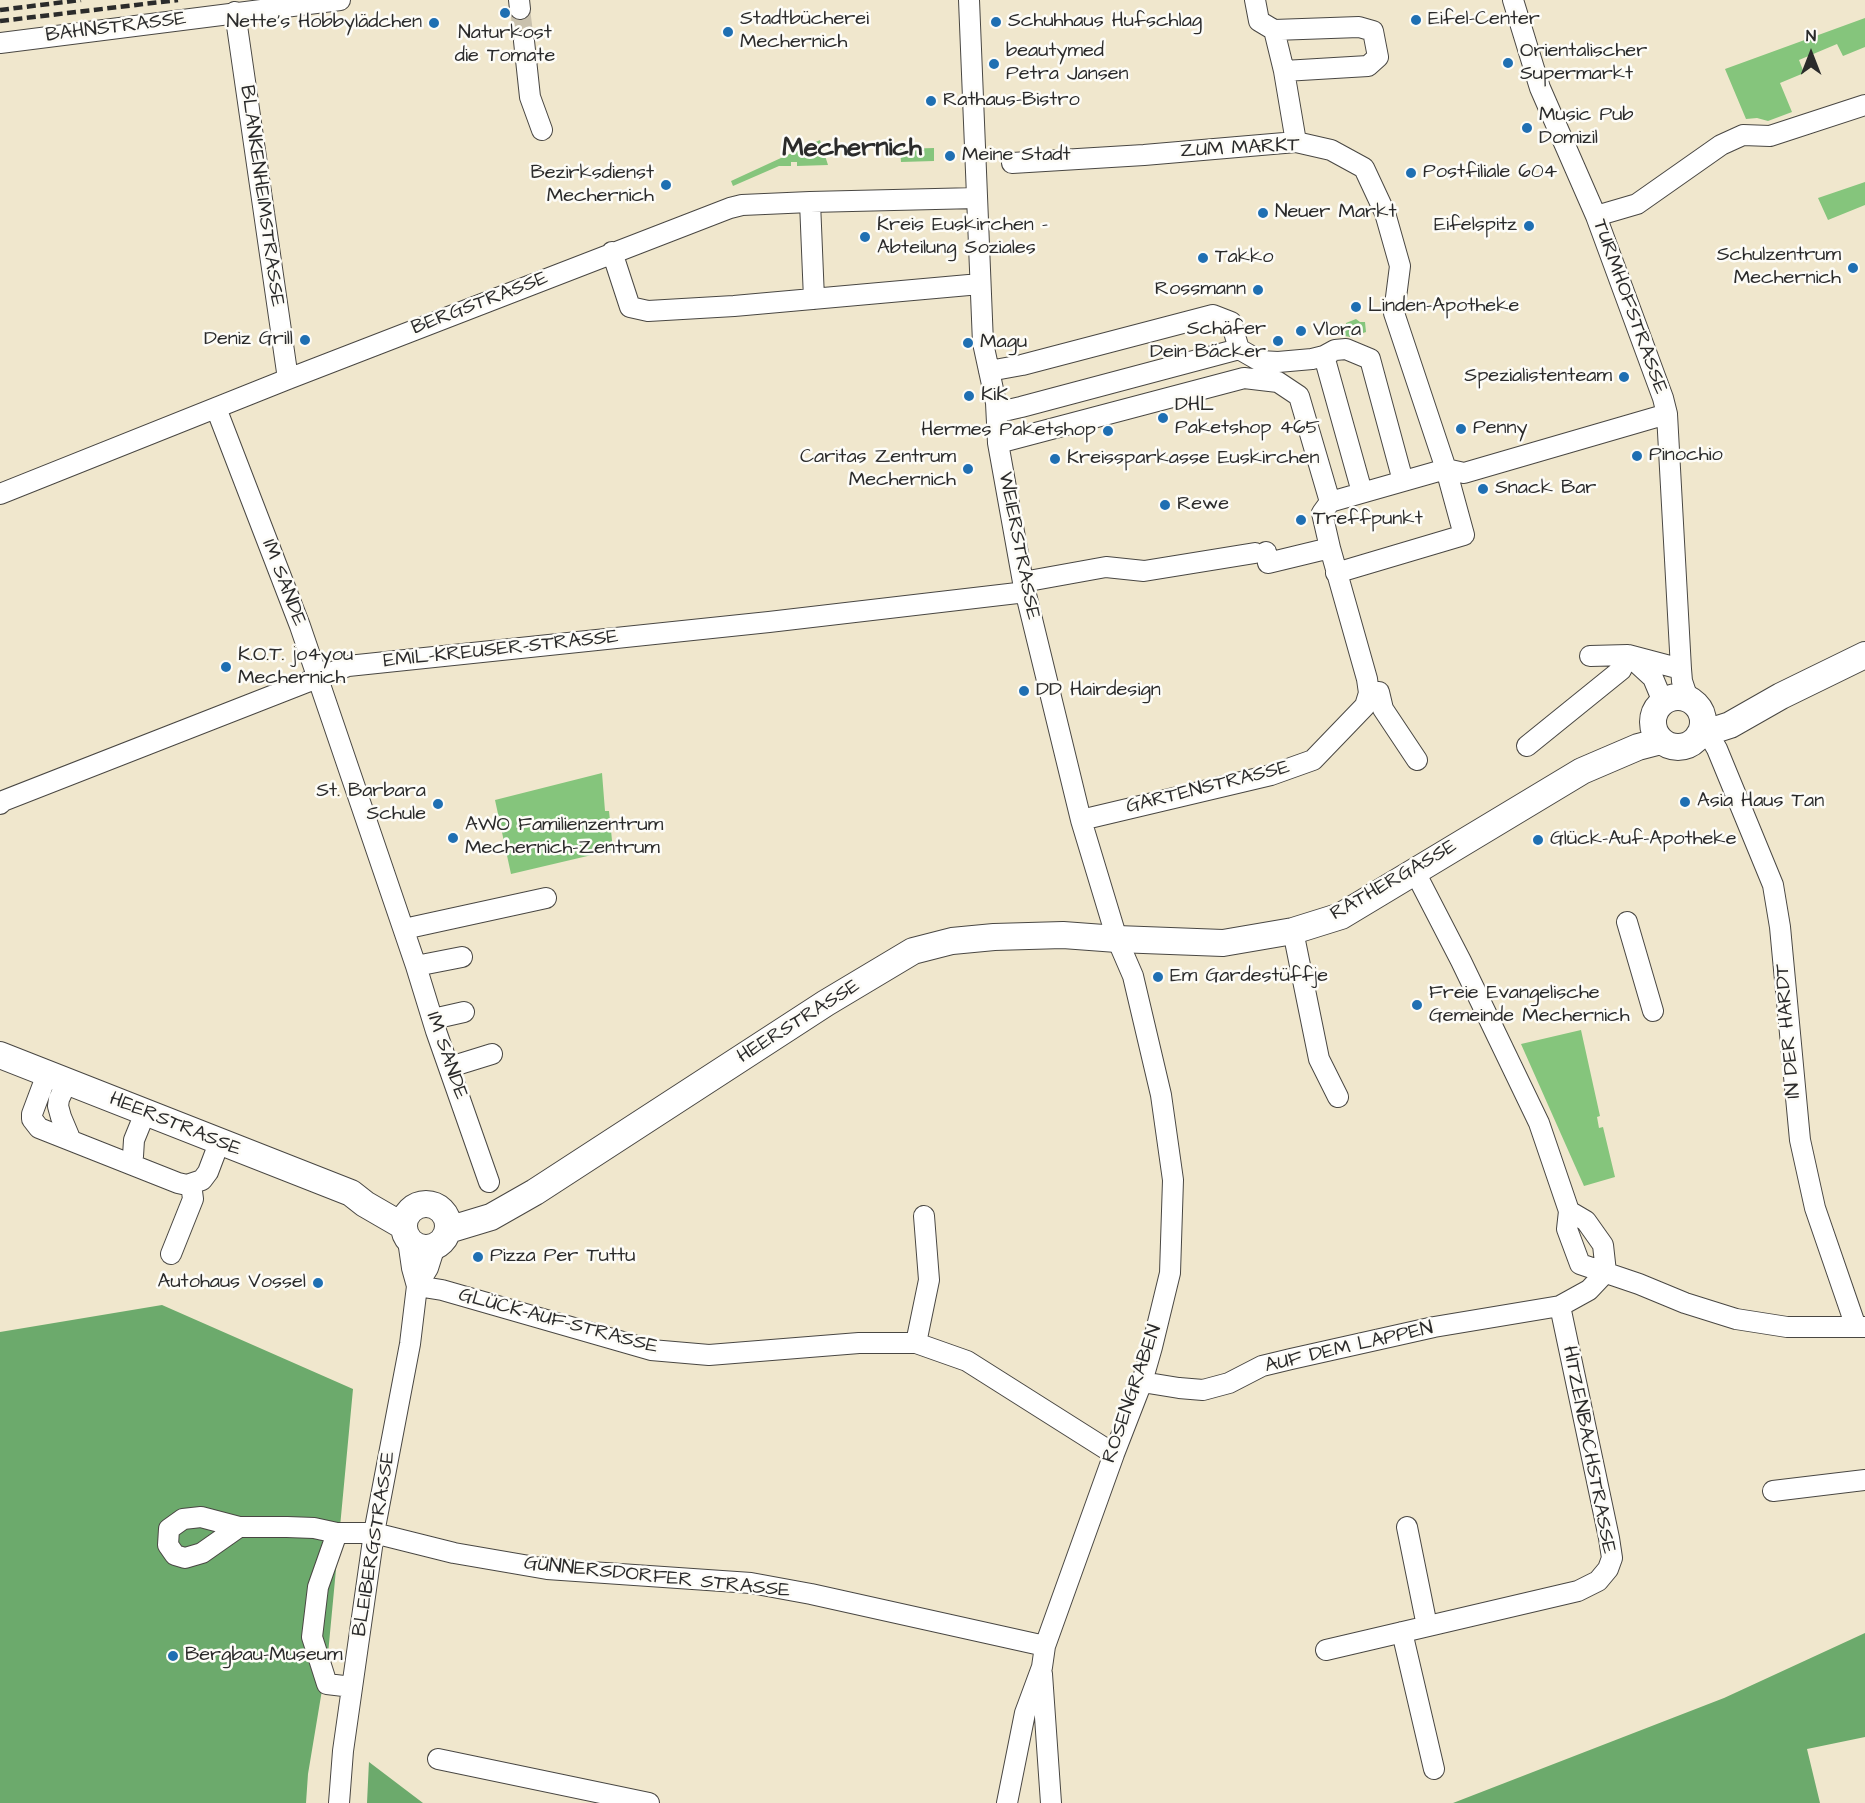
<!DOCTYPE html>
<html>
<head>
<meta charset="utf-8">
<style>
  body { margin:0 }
  #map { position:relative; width:1865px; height:1803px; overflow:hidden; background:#f0e7cd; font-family:"Architects Daughter",sans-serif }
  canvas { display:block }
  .north { position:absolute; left:1781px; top:24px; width:60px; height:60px; -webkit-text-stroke:4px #fdfcf7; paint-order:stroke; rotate:0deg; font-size:16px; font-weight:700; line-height:24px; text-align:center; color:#2b2b2b }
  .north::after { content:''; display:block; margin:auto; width:21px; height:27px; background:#2b2b2b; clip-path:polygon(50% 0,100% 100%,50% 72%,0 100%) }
</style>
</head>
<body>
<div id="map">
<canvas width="1865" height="1803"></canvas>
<div class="north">N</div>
</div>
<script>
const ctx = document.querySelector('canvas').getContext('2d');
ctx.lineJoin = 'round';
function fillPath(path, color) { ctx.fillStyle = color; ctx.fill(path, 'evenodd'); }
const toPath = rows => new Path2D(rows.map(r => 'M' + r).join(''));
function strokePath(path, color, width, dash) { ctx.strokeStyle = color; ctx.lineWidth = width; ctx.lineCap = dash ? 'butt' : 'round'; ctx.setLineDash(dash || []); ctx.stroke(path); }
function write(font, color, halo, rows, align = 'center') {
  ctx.font = font + ' "Architects Daughter",sans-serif'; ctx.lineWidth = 5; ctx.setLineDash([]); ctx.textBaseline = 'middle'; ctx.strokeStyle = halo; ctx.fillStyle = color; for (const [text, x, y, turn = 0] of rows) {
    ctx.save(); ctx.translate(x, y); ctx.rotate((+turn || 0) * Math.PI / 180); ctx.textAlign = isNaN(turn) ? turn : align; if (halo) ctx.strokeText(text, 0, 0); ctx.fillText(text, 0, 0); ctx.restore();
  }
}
const green = toPath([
  [1865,18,1865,47,1843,56,1837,44,1799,60,1804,73,1780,83,1792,112,1768,121,1757,118,1746,119,1725,69],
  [820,140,828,165,797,166,797,162,791,162,791,166,779,166,733,186,731,181],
  [934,148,934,161,901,162,900,149],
  [1865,182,1865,205,1828,220,1818,198],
  [1356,319,1360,322,1365,322,1366,332,1363,333,1351,328,1350,337,1340,335,1339,331,1341,327,1346,328,1346,323],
  [602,773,605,811,609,811,613,850,511,874,495,800],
  [1581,1030,1600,1116,1597,1117,1599,1128,1603,1127,1615,1177,1584,1186,1521,1044]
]);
const forest = toPath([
  [162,1305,353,1389,328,1654,308,1774,306,1803,0,1803,0,1332],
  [1865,1633,1865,1737,1807,1749,1820,1803,1453,1803,1724,1698],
  [369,1761,369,1762,423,1803,367,1803]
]);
const minorTunnel = toPath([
  [520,9,524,41]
]);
const minor = toPath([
  [519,0,520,9],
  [969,0,983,343,996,403,998,443,1023,582,1081,820,1117,939,1133,976,1161,1095,1173,1180,1170,1273,1152,1347,1142,1382,1114,1454,1045,1646,1042,1667,1025,1713,1007,1803],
  [1255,0,1259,21,1274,30],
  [1513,0,1540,88,1596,216,1663,398,1667,414,1681,669,1682,681,1688,699],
  [235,12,288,379],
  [1274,30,1359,27,1373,31,1378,57,1368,66,1284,71,1296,142],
  [1274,30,1284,71],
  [524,41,530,97,542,130],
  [0,43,340,0],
  [1012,163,1144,155,1296,142,1331,150,1364,168,1385,213,1400,266,1394,313,1446,469,1464,535,1336,573],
  [810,202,814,299],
  [1596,216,1637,204,1721,145,1743,135,1770,136,1865,105],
  [612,252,630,307,648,311,734,306,980,284],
  [989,371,1022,365,1213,315,1231,322,1239,349,1260,361,1278,362,1312,359,1324,356],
  [996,403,1004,409,1008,410,1021,407,1239,349],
  [216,408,300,626,416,966,436,1031,489,1182],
  [998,443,1244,378,1278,382,1299,396,1330,502],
  [1362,492,1324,356,1335,350,1346,349,1370,359,1403,481],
  [0,494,288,379,730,208,742,205,810,202,977,198],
  [1266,552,1268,563,1330,548],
  [1023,582,1106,567,1144,571,1255,553],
  [1590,656,1628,655,1653,678,1663,702],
  [1369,693,1379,692,1383,709,1417,760],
  [1707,732,1717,749,1773,885,1780,927,1800,1140,1815,1208,1856,1327],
  [1527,746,1621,670,1628,655,1681,669],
  [0,804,3,801,348,666,769,622,1026,592],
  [1081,820,1271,775,1313,760,1365,706,1369,693,1367,679,1330,548,1322,513,1330,502,1446,469,1464,473,1667,414],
  [1415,872,1461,961,1539,1123,1569,1211,1567,1229,1580,1264,1639,1284,1685,1303,1736,1319,1787,1327,1865,1327],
  [1627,922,1653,1011],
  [404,929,546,898],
  [1293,931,1319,1059,1338,1097],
  [416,966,462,957],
  [433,1019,464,1012],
  [450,1067,492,1054],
  [47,1074,32,1114,32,1119,39,1128,178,1183,187,1185,202,1180,208,1172,219,1143],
  [67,1082,59,1099,58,1106,61,1117,69,1136,68,1139],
  [130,1164,133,1156,134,1140,145,1113],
  [1569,1211,1586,1221,1603,1245,1606,1272],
  [408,1240,412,1268,417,1286],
  [171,1254,193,1199,191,1184],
  [417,1286,442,1290,651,1350,709,1355,859,1343,916,1343,967,1361,1114,1454],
  [916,1343,929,1280,924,1216],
  [1142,1382,1179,1388,1203,1390,1229,1383,1262,1366,1291,1359,1434,1327,1560,1306],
  [1773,1491,1865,1480],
  [239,1527,202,1553,185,1558,175,1555,168,1545,169,1529,183,1519,201,1517,239,1527,287,1527,314,1528,337,1533,374,1533,454,1553,547,1569,751,1583,811,1594,1045,1646],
  [1407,1527,1427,1626],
  [337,1533,318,1587,312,1637,327,1684,352,1687],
  [1402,1632,1434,1769],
  [1326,1650,1578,1591,1598,1581,1608,1569,1612,1558,1609,1538,1560,1306,1589,1290,1606,1272],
  [1042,1674,1051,1803],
  [438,1759,649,1803],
  [339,1803,343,1751,374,1533,410,1344,417,1286,428,1268,435,1246]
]);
const major = toPath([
  '1653 722a25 25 0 1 1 50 0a25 25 0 1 1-50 0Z',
  [1699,735,1730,725,1781,696,1865,655],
  [0,1055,351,1193,365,1204,403,1226],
  '404 1226a22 22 0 1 1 44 0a22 22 0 1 1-44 0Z',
  [448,1230,491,1217,535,1192,826,1003,913,951,952,941,994,937,1063,935,1117,939,1223,943,1293,931,1341,916,1582,771,1638,747,1661,741]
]);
const rail = toPath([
  [0,10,81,0],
  [0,21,178,0]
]);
const markers = [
  [505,13,6,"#1f6fb2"],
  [1416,20,6,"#1f6fb2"],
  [996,22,6,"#1f6fb2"],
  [434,23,6,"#1f6fb2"],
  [728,32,6,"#1f6fb2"],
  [1508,63,6,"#1f6fb2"],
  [994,64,6,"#1f6fb2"],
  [931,101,6,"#1f6fb2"],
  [1527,128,6,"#1f6fb2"],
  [950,156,6,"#1f6fb2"],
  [1411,173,6,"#1f6fb2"],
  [666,185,6,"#1f6fb2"],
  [1263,213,6,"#1f6fb2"],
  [1529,226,6,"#1f6fb2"],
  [865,237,6,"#1f6fb2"],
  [1203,258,6,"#1f6fb2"],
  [1853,268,6,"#1f6fb2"],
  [1258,290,6,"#1f6fb2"],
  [1356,307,6,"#1f6fb2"],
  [1301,331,6,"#1f6fb2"],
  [305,340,6,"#1f6fb2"],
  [1278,341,6,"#1f6fb2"],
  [968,343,6,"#1f6fb2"],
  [1624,377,6,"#1f6fb2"],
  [969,396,6,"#1f6fb2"],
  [1163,418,6,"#1f6fb2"],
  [1461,429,6,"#1f6fb2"],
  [1108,431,6,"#1f6fb2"],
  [1637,456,6,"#1f6fb2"],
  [1055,459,6,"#1f6fb2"],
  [968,469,6,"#1f6fb2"],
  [1483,489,6,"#1f6fb2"],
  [1165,505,6,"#1f6fb2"],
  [1301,520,6,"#1f6fb2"],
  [226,667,6,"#1f6fb2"],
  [1024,691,6,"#1f6fb2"],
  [1685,802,6,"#1f6fb2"],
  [438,804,6,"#1f6fb2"],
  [453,838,6,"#1f6fb2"],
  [1538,840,6,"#1f6fb2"],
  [1158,977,6,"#1f6fb2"],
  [1417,1005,6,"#1f6fb2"],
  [478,1257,6,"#1f6fb2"],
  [318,1283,6,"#1f6fb2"],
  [173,1656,6,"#1f6fb2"]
];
const poiNames = [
  ["Stadtbücherei",740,20],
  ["Mechernich",740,43],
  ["Eifel-Center",1428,20],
  ["Schuhhaus Hufschlag",1008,22],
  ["Nette's Hobbylädchen",422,23,"right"],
  ["Naturkost",505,34,"center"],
  ["die Tomate",505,57,"center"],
  ["beautymed",1006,52],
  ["Petra Jansen",1006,75],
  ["Orientalischer",1520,52],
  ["Supermarkt",1520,75],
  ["Rathaus-Bistro",943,101],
  ["Music Pub",1539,116],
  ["Domizil",1539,139],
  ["Meine Stadt",962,156],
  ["Postfiliale 604",1423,173],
  ["Bezirksdienst",654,174,"right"],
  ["Mechernich",654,197,"right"],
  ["Neuer Markt",1275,213],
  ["Kreis Euskirchen -",877,226],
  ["Abteilung Soziales",877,249],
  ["Eifelspitz",1517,226,"right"],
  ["Schulzentrum",1841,256,"right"],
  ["Mechernich",1841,279,"right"],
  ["Takko",1215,258],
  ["Rossmann",1246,290,"right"],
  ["Linden-Apotheke",1368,307],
  ["Schäfer",1266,330,"right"],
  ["Dein Bäcker",1266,353,"right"],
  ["Vlora",1313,331],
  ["Deniz Grill",293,340,"right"],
  ["Magu",980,343],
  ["Spezialistenteam",1612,377,"right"],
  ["KiK",981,396],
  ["DHL",1175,406],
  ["Paketshop 465",1175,429],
  ["Penny",1473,429],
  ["Hermes Paketshop",1096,431,"right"],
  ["Pinochio",1649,456],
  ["Caritas Zentrum",956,458,"right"],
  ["Mechernich",956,481,"right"],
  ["Kreissparkasse Euskirchen",1067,459],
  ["Snack Bar",1495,489],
  ["Rewe",1177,505],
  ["Treffpunkt",1313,520],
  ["K.O.T. jo4you",238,656],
  ["Mechernich",238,679],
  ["DD Hairdesign",1036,691],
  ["St. Barbara",426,792,"right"],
  ["Schule",426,815,"right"],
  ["Asia Haus Tan",1697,802],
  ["AWO Familienzentrum",465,826],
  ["Mechernich-Zentrum",465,849],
  ["Glück-Auf-Apotheke",1550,840],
  ["Em Gardestüffje",1170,977],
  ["Freie Evangelische",1429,994],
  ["Gemeinde Mechernich",1429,1017],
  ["Pizza Per Tuttu",490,1257],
  ["Autohaus Vossel",306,1283,"right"],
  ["Bergbau-Museum",185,1656]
];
const streetNames = [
  ["BAHNSTRASSE",116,28,-7],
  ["ZUM MARKT",1240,149,-3],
  ["BLANKENHEIMSTRASSE",261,196,82],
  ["BERGSTRASSE",480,304,-21],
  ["TURMHOFSTRASSE",1629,307,70],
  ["WEIERSTRASSE",1018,546,79],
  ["IM SANDE",283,583,69],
  ["EMIL-KREUSER-STRASSE",501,650,-6],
  ["GARTENSTRASSE",1208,788,-14],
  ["RATHERGASSE",1394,881,-30],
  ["HEERSTRASSE",799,1022,-32],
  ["IN DER HARDT",1789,1031,-95],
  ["IM SANDE",446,1056,71],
  ["HEERSTRASSE",175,1125,22],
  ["GLÜCK-AUF-STRASSE",558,1322,15],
  ["AUF DEM LAPPEN",1349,1348,-13],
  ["ROSENGRABEN",1133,1394,-71],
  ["HITZENBACHSTRASSE",1588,1450,79],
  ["BLEIBERGSTRASSE",375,1544,-81],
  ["GÜNNERSDORFER STRASSE",657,1578,6]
];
const districtNames = [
  ["Mechernich",852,150]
];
fillPath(green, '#85c57c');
fillPath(forest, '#6caa6c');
strokePath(minorTunnel, '#c9c1ad', 20, [20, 10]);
strokePath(minor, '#494743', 22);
strokePath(major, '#494743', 28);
strokePath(minor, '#fff', 20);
strokePath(major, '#fff', 26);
strokePath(rail, '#2b2b2b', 4.5, [9, 4.5]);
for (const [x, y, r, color] of markers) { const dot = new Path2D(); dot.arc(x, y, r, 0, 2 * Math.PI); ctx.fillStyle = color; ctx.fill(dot); strokePath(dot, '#fdfcf7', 2); }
write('20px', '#2b2b2b', '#fdfcf7', poiNames, 'left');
write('20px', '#2b2b2b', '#fdfcf7', streetNames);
write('bold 26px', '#2b2b2b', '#fdfcf7', districtNames);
</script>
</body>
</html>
